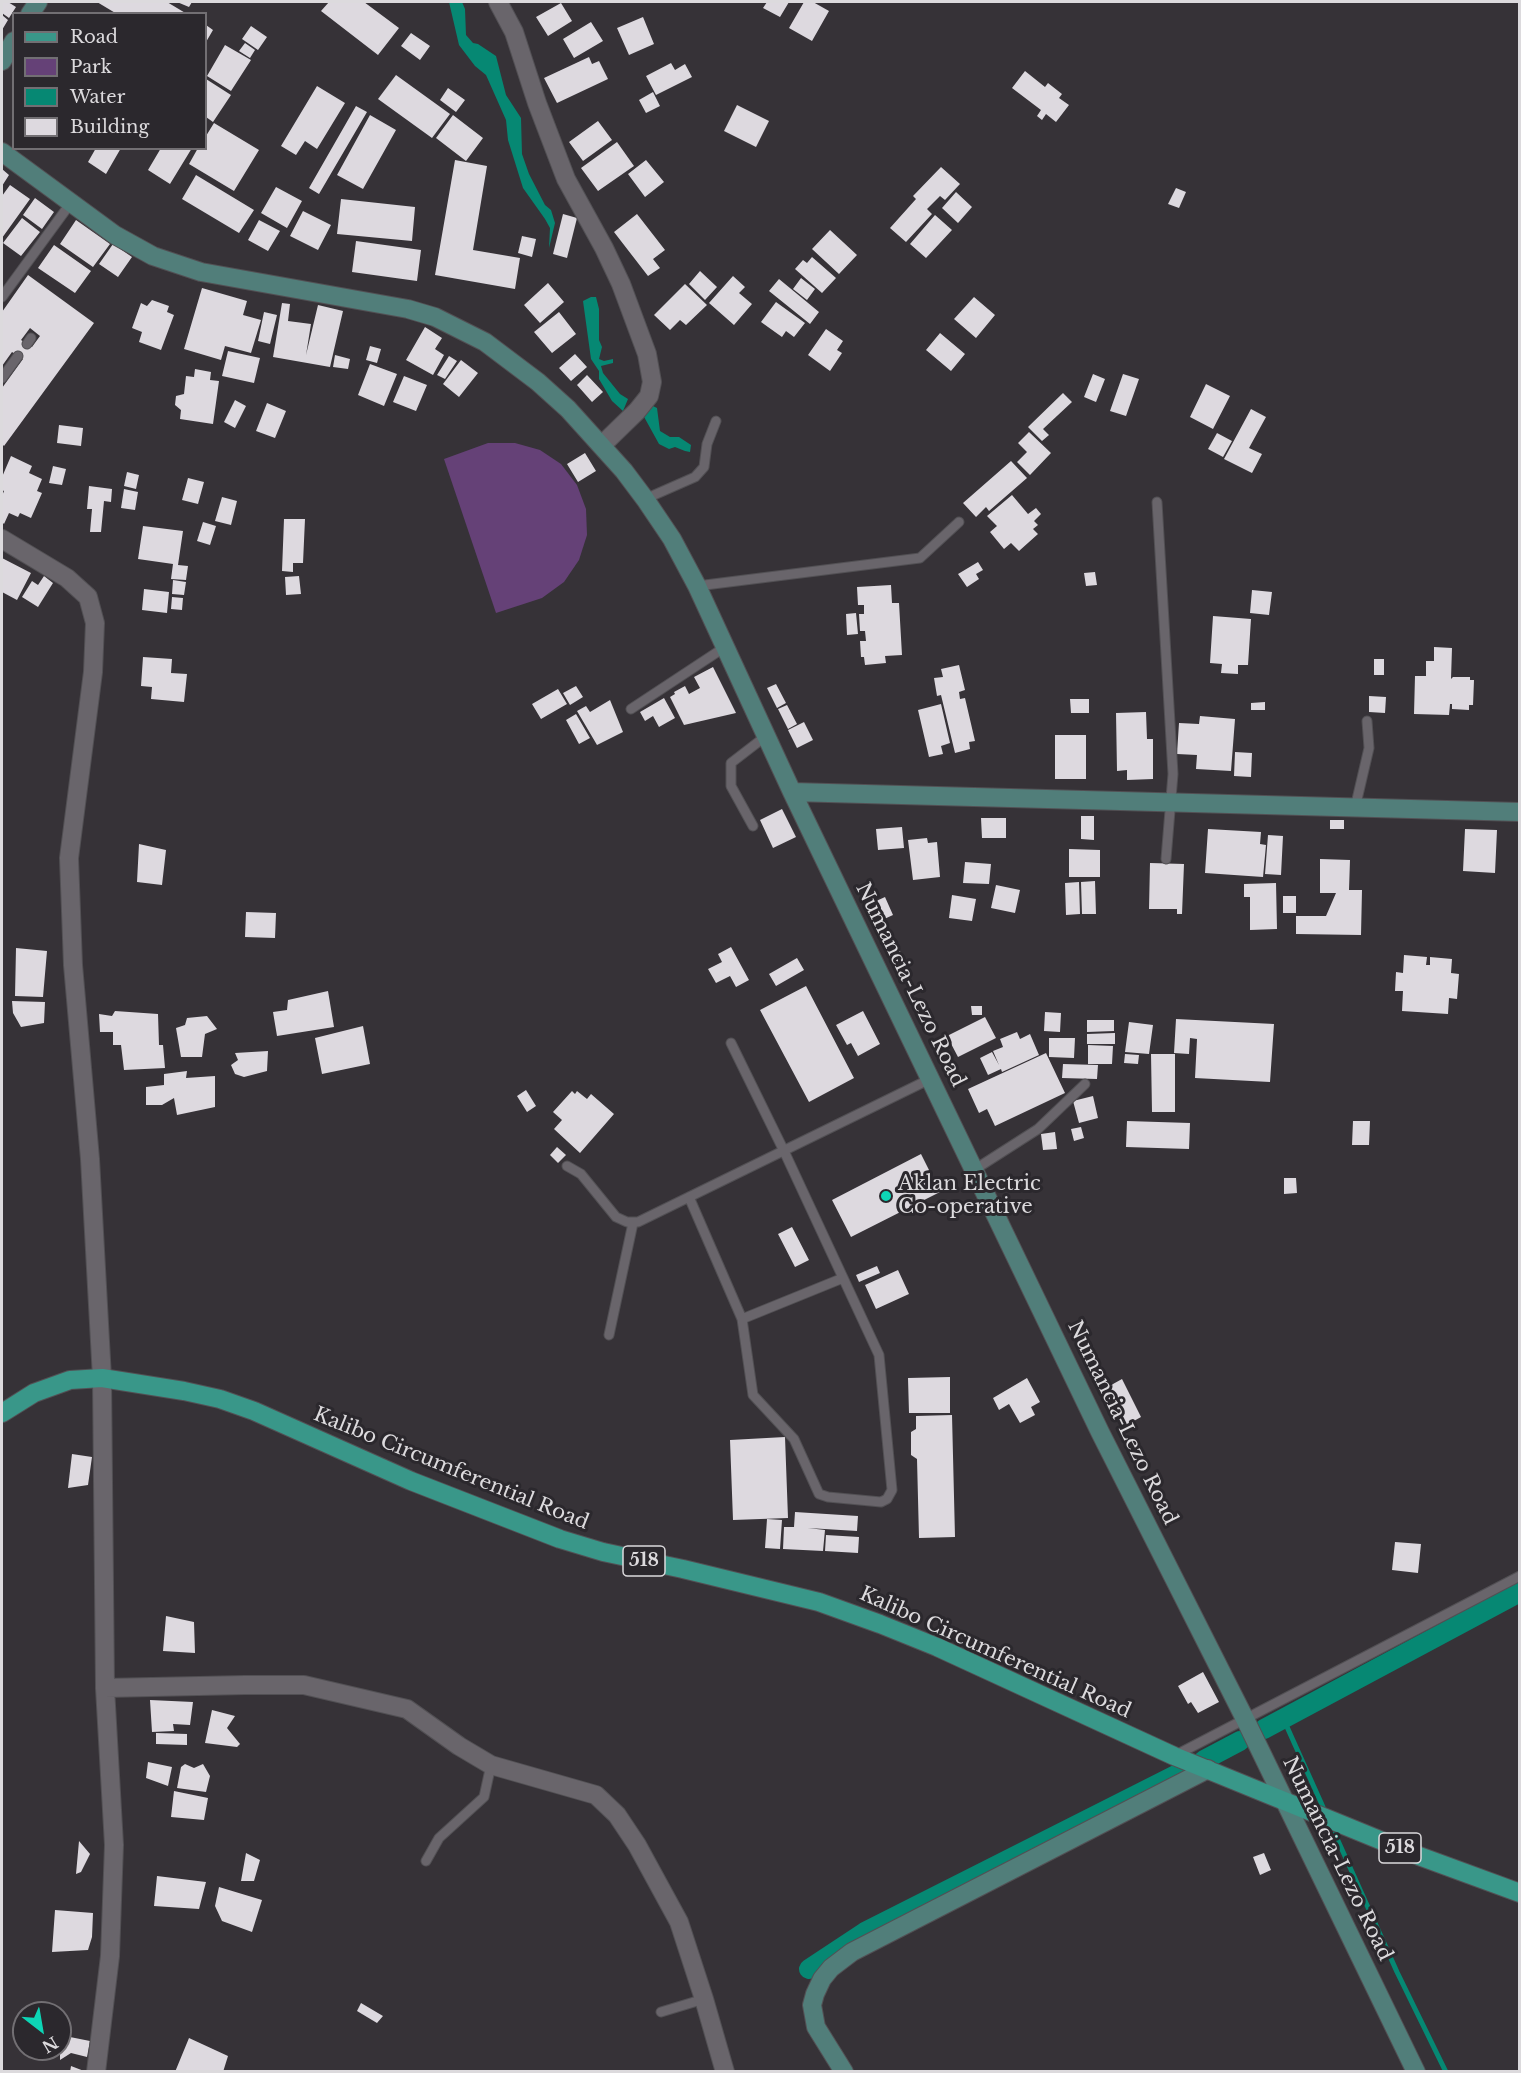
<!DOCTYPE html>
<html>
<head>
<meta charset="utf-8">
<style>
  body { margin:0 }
  #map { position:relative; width:1521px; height:2073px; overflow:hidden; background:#363237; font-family:"Libre Baskerville",serif }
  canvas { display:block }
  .frame { position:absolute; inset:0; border:3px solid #dcdadd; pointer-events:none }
  .legend { position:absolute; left:12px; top:12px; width:195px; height:138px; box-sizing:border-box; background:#2b282d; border:2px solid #726f73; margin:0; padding:8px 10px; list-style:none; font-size:18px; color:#dcdadd }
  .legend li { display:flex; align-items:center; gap:12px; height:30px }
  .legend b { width:30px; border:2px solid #726f73 }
  .north { position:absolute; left:12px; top:2001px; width:60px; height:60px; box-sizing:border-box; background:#2b282d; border:2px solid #726f73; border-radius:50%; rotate:149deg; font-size:16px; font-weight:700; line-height:24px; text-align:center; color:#dcdadd }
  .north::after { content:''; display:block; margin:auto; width:21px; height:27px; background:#0dd5b5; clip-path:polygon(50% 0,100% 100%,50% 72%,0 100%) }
</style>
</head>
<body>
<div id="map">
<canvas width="1521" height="2073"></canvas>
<div class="frame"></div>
<ul class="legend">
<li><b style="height:8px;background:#399789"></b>Road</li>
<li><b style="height:16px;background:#654177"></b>Park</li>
<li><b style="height:16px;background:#068873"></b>Water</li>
<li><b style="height:16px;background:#ddd9df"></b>Building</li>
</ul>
<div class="north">N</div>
</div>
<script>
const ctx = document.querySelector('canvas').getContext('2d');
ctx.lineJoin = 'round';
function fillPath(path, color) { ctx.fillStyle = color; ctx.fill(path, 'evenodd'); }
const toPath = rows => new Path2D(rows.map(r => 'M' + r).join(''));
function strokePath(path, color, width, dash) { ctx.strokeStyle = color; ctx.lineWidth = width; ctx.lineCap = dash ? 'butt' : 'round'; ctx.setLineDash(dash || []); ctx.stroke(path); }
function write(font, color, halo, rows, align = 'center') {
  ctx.font = font + ' "Libre Baskerville",serif'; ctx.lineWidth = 6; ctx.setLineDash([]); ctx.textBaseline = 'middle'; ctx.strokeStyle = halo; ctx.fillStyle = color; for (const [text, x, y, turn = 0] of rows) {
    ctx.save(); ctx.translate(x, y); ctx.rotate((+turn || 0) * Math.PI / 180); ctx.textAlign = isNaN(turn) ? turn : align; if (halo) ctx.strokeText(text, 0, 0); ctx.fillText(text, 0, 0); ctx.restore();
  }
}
const green = toPath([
  [488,443,515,443,540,450,561,464,577,485,586,509,587,535,579,560,564,582,542,598,496,613,444,459]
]);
const water = toPath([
  [449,2,462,2,465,9,466,35,473,43,478,44,496,56,506,95,521,118,522,154,529,174,545,205,551,210,555,223,549,248,550,228,545,219,523,188,508,140,506,120,486,75,475,66,459,45],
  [591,297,596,297,599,309,599,340,602,347,599,359,604,361,613,359,613,363,601,366,603,373,620,394,628,399,623,411,612,401,599,379,599,371,591,359,583,301],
  [651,405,657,408,660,431,670,437,679,437,691,445,690,452,685,451,675,447,669,449,659,444,643,415]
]);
const stream = toPath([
  [1283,1718,1323,1807],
  [1335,1834,1397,1972,1446,2072]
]);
const canal = toPath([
  [1264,1729,1520,1592],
  [1204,1760,1240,1741],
  [809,1969,865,1932,1176,1775]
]);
const building = toPath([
  [2,2,8,2,16,7,9,18,2,13],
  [97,2,167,2,187,14,117,14],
  [177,2,192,2,189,7],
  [329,2,364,2,399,28,378,55,321,11],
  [767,2,789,2,780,17,763,8],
  [804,2,813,2,829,11,812,41,789,28],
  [561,3,572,21,548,36,536,17],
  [2,15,8,20,2,30],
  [643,17,654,44,629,55,617,28],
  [591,22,603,41,574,58,563,39],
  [206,25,213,30,206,42],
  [251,26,267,37,258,50,242,39],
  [411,33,430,46,420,60,401,46],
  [245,43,255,50,250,58,239,51],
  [225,45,251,60,231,91,207,76],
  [589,57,592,64,599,61,608,79,557,103,544,78],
  [671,63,675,70,685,64,692,77,656,95,646,76],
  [1025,71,1045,87,1048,83,1062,94,1059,98,1069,105,1056,122,1046,114,1042,120,1037,116,1041,110,1012,88],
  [396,75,450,114,432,138,378,99],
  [206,79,231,95,213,122,206,117],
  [317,86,345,103,317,149,305,141,296,155,281,146],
  [448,88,465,100,456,112,440,100],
  [653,92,660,106,646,113,639,100],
  [737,105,769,121,756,147,724,131],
  [356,106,367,112,319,194,309,188],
  [370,115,396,130,363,189,337,175],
  [453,115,483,138,466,161,436,138],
  [598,121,612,140,583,161,569,142],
  [214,123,259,150,234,191,189,164,198,148,206,148,206,136],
  [617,142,634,166,598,191,581,168],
  [96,148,121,148,106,174,88,162],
  [161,148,192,148,170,184,148,170],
  [455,160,487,166,473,250,520,258,515,289,435,275],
  [646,160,664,182,645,197,628,174],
  [941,167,960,184,945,200,940,196,927,209,932,214,906,242,890,228,916,199,913,196],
  [2,169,9,175,2,186],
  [196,175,254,210,239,233,182,199],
  [10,185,30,199,2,238,2,196],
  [276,187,302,201,287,228,261,213],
  [1176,188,1186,192,1179,208,1168,204],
  [956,192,972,207,958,223,942,208],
  [35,198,54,212,42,229,23,215],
  [341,199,415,207,412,241,337,234],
  [303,211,331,225,318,250,290,236],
  [563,214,577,218,567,258,553,254],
  [637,214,665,250,653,259,660,268,648,276,614,232],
  [935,215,952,230,926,258,910,244],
  [22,218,40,232,21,256,3,243],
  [76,220,110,244,93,267,60,244],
  [259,220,280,231,268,251,248,240],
  [830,230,857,255,839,274,812,249],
  [522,236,536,239,532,257,518,253],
  [356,241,421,250,417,281,352,272],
  [113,244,132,257,118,277,99,264],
  [54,245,91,271,75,293,38,268],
  [812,257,836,278,822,293,795,269,803,260,807,263],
  [700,271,717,287,705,300,689,284],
  [28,275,94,323,4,446,2,444,2,388,23,359,12,352,2,366,2,312],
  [30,328,40,336,32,347,21,340],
  [733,276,745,287,739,293,752,304,734,325,709,303],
  [801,278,815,289,807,300,793,289],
  [779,279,819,312,810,324,769,291],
  [548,283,564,302,540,323,524,305],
  [685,284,707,305,686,325,680,320,670,330,654,315],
  [202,288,247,301,243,315,261,320,251,353,225,346,221,360,184,349],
  [974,297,995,315,976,338,954,319],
  [152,300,169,306,167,312,174,315,161,350,139,342,142,332,132,328,141,303,147,306],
  [776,302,805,323,794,337,786,331,782,337,761,322],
  [282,303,290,304,288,321,311,324,306,355,318,305,343,311,330,367,273,357],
  [264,312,277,315,270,344,258,341],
  [559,312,576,334,552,353,534,332],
  [425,327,442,338,435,349,444,355,433,375,406,360],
  [826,329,843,341,837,350,842,353,830,371,808,355],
  [940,333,965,354,951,371,926,350],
  [370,346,381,349,377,363,366,360],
  [228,351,260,358,254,383,222,376],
  [575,354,587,367,571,381,559,368],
  [335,355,350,359,348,369,333,367],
  [449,356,457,361,445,379,437,375],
  [461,360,478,373,459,397,443,384],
  [370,364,397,374,384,406,358,395],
  [195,369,211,372,210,380,219,381,213,424,180,419,181,410,175,405,176,396,184,394,186,376,194,377],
  [1093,374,1105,379,1096,402,1084,397],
  [1123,374,1139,379,1126,416,1110,411],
  [587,375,603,392,592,402,577,385],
  [404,376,427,385,416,411,393,402],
  [1206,384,1230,396,1213,429,1190,417],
  [1063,393,1072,402,1043,429,1049,435,1042,441,1028,427],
  [235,400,246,406,235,428,224,422],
  [267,403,286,411,275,438,256,431],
  [1251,409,1266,417,1249,448,1262,454,1252,473,1224,459],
  [59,425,83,428,81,446,57,443],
  [1029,432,1051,453,1030,475,1017,462,1027,452,1018,443],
  [1217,433,1232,441,1223,457,1208,449],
  [585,453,596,471,578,482,567,464],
  [11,456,32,466,29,473,42,479,37,491,42,493,31,518,20,513,18,517,9,513,4,524,2,522,2,496,4,491,2,490,2,477],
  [1011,461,1027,478,989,511,986,507,976,517,963,503],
  [53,466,66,469,62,485,49,483],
  [127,472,139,475,136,489,124,486],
  [188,478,204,482,198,504,182,500],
  [89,486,112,489,111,502,104,501,101,532,90,532,92,509,87,509],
  [124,489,138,492,135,510,121,508],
  [1012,495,1028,514,1036,508,1041,514,1034,521,1038,525,1033,529,1038,534,1019,551,1011,543,1004,549,990,532,997,526,987,516],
  [222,497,237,501,231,525,215,521],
  [284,519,305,519,303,563,293,563,293,572,282,571],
  [203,522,216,526,210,545,197,541],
  [143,526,183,531,178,565,188,566,186,580,171,579,173,564,138,559],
  [2,558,31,573,17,600,2,592],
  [978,562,983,570,976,574,979,579,967,587,958,574],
  [1095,572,1097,585,1086,586,1084,573],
  [44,576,53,583,38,607,22,597,32,581,38,585],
  [299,576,301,594,286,595,285,577],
  [173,580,186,582,184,595,172,594],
  [891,585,892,603,899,603,902,655,885,656,886,663,865,665,864,657,861,657,860,641,866,641,865,631,860,631,859,614,864,614,864,605,858,605,857,587],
  [144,589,169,592,167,613,142,610],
  [1252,590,1272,592,1269,615,1250,613],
  [172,597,183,598,182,610,171,609],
  [856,613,858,634,847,635,846,614],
  [1213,616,1251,619,1248,665,1238,665,1238,674,1221,673,1222,664,1210,663],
  [1434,647,1452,648,1451,679,1453,677,1470,677,1470,680,1474,680,1473,705,1469,705,1469,710,1452,709,1452,704,1450,704,1449,715,1414,714,1415,676,1426,676,1426,661,1434,661],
  [143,657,172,659,171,673,187,674,184,702,151,699,152,687,141,686],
  [1374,659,1384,659,1384,675,1374,675],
  [959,665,965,690,959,692,960,699,965,698,975,741,969,742,970,749,955,753,941,695,937,696,934,678,943,677,941,669],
  [713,667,736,713,684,725,670,697,675,694,674,692,685,686,689,694,700,688,694,677],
  [776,684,786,703,777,708,767,688],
  [576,686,583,697,570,705,563,693],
  [558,689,567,704,541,719,532,704],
  [1369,696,1386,697,1385,713,1369,712],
  [664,698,675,718,659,727,653,716,645,721,640,712],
  [1070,699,1089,699,1089,713,1071,713],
  [610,700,623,732,597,745,577,711,586,706,590,712],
  [1265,702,1265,710,1251,710,1251,703],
  [941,704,950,743,941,746,943,754,929,757,918,710],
  [787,705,797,724,788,729,778,709],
  [1146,712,1147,739,1153,739,1153,779,1127,780,1127,770,1117,771,1116,713],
  [576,714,590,738,579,744,566,720],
  [1200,716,1235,719,1231,771,1196,769,1197,755,1177,754,1179,723,1199,724],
  [804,722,813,740,797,748,788,730],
  [1055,735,1086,735,1086,779,1055,779],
  [1235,752,1252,753,1251,777,1234,776],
  [782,809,796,837,773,848,760,820],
  [1081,816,1094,816,1094,840,1081,839],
  [981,818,1006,818,1006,838,982,838],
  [1330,820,1344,820,1344,829,1330,829],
  [902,827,904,848,878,850,876,829],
  [1208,829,1261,832,1260,844,1266,845,1263,877,1205,873],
  [1465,829,1497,830,1495,873,1463,871],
  [1268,835,1283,836,1281,875,1265,874],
  [927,838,928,843,937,842,940,877,913,880,908,840],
  [139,844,166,850,162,885,137,882],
  [1069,849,1100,850,1100,877,1069,877],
  [1320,859,1350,860,1349,890,1362,890,1361,935,1296,934,1296,916,1326,916,1336,893,1320,893],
  [965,862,991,864,989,884,963,883],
  [1150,863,1184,864,1182,914,1177,914,1177,909,1149,909],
  [1095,881,1096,914,1082,914,1081,882],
  [1079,882,1080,914,1066,915,1065,883],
  [1276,883,1277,929,1250,930,1250,897,1244,897,1244,884],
  [996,885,1020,890,1015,913,991,908],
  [952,895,976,899,972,921,949,918],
  [1283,896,1296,896,1296,913,1283,913],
  [885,897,893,915,882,920,874,902],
  [246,912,276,913,275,938,245,937],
  [731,947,749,980,736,987,730,976,716,983,708,969,722,962,718,954],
  [898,947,906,964,897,969,889,952],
  [16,948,47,951,43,997,15,996],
  [1404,955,1427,957,1426,965,1430,965,1430,957,1452,959,1451,973,1459,974,1457,999,1449,998,1448,1014,1402,1011,1403,991,1395,991,1396,972,1403,973],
  [797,958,804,970,776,986,769,974],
  [806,986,854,1078,809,1102,760,1010],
  [328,991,334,1027,277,1036,273,1012,287,1010,288,1000],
  [12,1001,45,1002,44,1023,21,1027,13,1013],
  [971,1006,982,1006,982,1015,972,1015],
  [115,1011,158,1014,159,1045,163,1045,165,1068,124,1070,121,1045,113,1045,113,1032,100,1032,99,1014,112,1016],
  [863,1011,880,1044,858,1056,851,1043,847,1045,836,1025],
  [1045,1012,1061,1013,1060,1032,1044,1031],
  [207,1016,217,1029,205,1034,202,1057,181,1057,176,1028,185,1025,187,1018],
  [985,1017,996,1038,958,1057,947,1036],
  [1176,1019,1274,1024,1270,1082,1195,1078,1197,1039,1190,1038,1189,1054,1174,1053],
  [1087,1020,1114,1020,1114,1031,1087,1032],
  [1129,1022,1153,1025,1149,1054,1125,1052],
  [363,1026,370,1064,322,1074,315,1038],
  [1017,1032,1020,1039,1030,1034,1039,1055,1002,1072,1001,1069,988,1075,980,1058,992,1052,999,1065,993,1051,1003,1047,1000,1039],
  [1115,1033,1115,1044,1087,1044,1087,1034],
  [1049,1038,1075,1038,1074,1058,1049,1057],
  [1088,1045,1113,1046,1112,1064,1088,1064],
  [268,1051,267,1071,244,1077,235,1074,231,1065,238,1060,235,1053],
  [1046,1053,1065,1093,995,1126,987,1109,979,1113,968,1089],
  [1125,1054,1139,1055,1138,1064,1124,1063],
  [1151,1054,1175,1054,1175,1112,1152,1112],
  [1063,1064,1098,1065,1097,1079,1062,1078],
  [187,1071,186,1078,215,1076,215,1107,177,1115,174,1098,162,1105,146,1105,146,1087,164,1085,164,1074],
  [526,1090,536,1106,527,1112,517,1096],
  [572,1091,575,1094,577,1091,587,1099,591,1094,614,1114,580,1153,554,1129,562,1120,553,1112],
  [1093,1096,1098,1118,1079,1123,1073,1101],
  [1127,1121,1190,1123,1189,1149,1126,1147],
  [1353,1121,1370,1121,1369,1145,1352,1145],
  [1081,1127,1084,1138,1074,1141,1071,1129],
  [1055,1132,1057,1149,1043,1150,1041,1134],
  [557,1147,566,1155,558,1163,550,1155],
  [921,1154,940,1192,851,1237,832,1200],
  [1284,1178,1296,1178,1297,1193,1284,1194],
  [792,1227,809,1260,795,1267,778,1234],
  [877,1266,880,1273,859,1282,856,1275],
  [898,1270,909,1294,876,1309,865,1285],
  [950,1377,950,1413,909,1413,908,1378],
  [1027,1378,1040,1402,1031,1407,1035,1415,1020,1423,1009,1404,999,1410,993,1398],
  [1122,1379,1141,1417,1123,1427,1104,1389],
  [952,1415,955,1537,919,1538,917,1459,911,1455,911,1432,916,1429,916,1416],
  [785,1437,788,1518,733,1520,730,1440],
  [72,1454,92,1457,88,1485,68,1488],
  [795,1512,858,1516,857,1531,808,1528,825,1530,823,1551,783,1549,784,1527,794,1527],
  [767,1519,782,1520,780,1549,765,1548],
  [826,1535,859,1537,858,1553,825,1551],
  [1395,1542,1421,1544,1418,1573,1392,1570],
  [166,1616,194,1622,195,1653,163,1651],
  [1203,1672,1219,1702,1198,1713,1191,1702,1188,1704,1178,1686],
  [150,1700,193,1702,190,1725,173,1724,174,1731,152,1732],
  [212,1710,235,1716,227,1728,240,1744,237,1747,205,1743],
  [156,1733,187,1734,187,1745,156,1744],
  [148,1762,172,1767,168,1786,146,1778],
  [185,1764,194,1768,203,1764,210,1776,206,1792,177,1788,181,1767],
  [174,1791,208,1798,204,1820,171,1817],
  [79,1841,90,1854,81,1872,76,1874],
  [246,1853,260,1860,254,1881,241,1881],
  [1264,1853,1271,1870,1260,1875,1253,1857],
  [157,1876,206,1882,199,1909,154,1906],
  [219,1887,262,1900,252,1932,222,1921,215,1906],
  [55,1910,93,1913,92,1937,88,1950,52,1952],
  [361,2003,383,2016,377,2023,357,2011],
  [60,2035,90,2041,87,2057,71,2053,60,2060],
  [189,2038,228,2056,223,2072,175,2072],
  [71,2066,84,2071,84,2072,70,2072]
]);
const lane = toPath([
  [2,297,70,204],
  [27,344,31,338],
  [2,378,18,356],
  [645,499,695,477,704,467,707,444,716,421],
  [1157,502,1173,774,1166,859],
  [697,586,920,558,959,522],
  [631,709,725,647],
  [1355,808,1369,748,1367,721],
  [753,826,731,786,731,763,766,736],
  [567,1166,581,1174,616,1217,627,1222,638,1222,930,1079],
  [974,1170,1038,1129,1085,1084],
  [689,1197,742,1319,753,1395,794,1439,819,1494,828,1497,881,1502,887,1499,892,1490,879,1355,784,1151,731,1043],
  [742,1319,843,1278],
  [609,1335,633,1223],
  [1176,1755,1520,1576],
  [426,1861,439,1838,484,1797,491,1765],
  [661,2012,704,1999]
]);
const street = toPath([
  [498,2,514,32,537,103,566,179,604,248,621,284,647,354,652,382,649,396,637,411,602,445],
  [2,539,67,578,88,597,95,623,93,672,69,858,73,965,90,1159,102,1378,105,1688,114,1845,110,1956,96,2072],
  [105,1688,245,1685,304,1685,407,1709,459,1746,491,1765,596,1795,617,1815,637,1845,679,1922,704,1999,725,2072]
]);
const secondary = toPath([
  [30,14,38,2],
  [2,61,14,41],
  [2,152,115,235,153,256,201,272,408,309,435,317,485,342,538,382,568,409,624,471,645,499,672,539,697,586,792,792,1100,1432,1245,1719,1416,2072],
  [792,792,1520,812],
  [844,2072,816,2027,812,2005,815,1994,822,1979,831,1968,852,1952,1208,1769]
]);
const primary = toPath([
  [2,1413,34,1393,70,1380,102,1378,184,1391,220,1399,254,1411,411,1481,560,1539,603,1552,683,1569,819,1602,880,1624,937,1647,1174,1756,1419,1856,1520,1893]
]);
const markers = [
  [886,1196,6,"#0dd5b5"]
];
const shields = [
  [644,1561,42],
  [1400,1848,42]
];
const shieldNames = [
  ["518",644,1561],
  ["518",1400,1848]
];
const streetNames = [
  ["Numancia-Lezo Road",910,985,64],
  ["Numancia-Lezo Road",1122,1423,64],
  ["Kalibo Circumferential Road",451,1469,22],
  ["Kalibo Circumferential Road",995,1653,24],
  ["Numancia-Lezo Road",1337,1859,64]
];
const poiNames = [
  ["Aklan Electric",898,1184],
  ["Co-operative",898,1207]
];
fillPath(green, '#654177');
fillPath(water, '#068873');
strokePath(stream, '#068873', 5);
strokePath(canal, '#068873', 20);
fillPath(building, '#ddd9df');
strokePath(lane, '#525054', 11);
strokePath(street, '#525054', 20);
strokePath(secondary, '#525054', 20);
strokePath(primary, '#525054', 20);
strokePath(lane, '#69656b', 9);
strokePath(street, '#69656b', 18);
strokePath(secondary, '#517e7a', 18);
strokePath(primary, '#399789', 18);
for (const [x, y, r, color] of markers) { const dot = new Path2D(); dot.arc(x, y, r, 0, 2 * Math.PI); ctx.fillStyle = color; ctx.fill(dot); strokePath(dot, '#2b282d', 2); }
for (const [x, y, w] of shields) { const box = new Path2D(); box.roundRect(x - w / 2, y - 15, w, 30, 4.5); ctx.fillStyle = '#2b282d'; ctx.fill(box); strokePath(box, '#dcdadd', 1.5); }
write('bold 18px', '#dcdadd', null, shieldNames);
write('20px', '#dcdadd', '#2b282d', streetNames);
write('20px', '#dcdadd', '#2b282d', poiNames, 'left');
</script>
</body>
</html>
